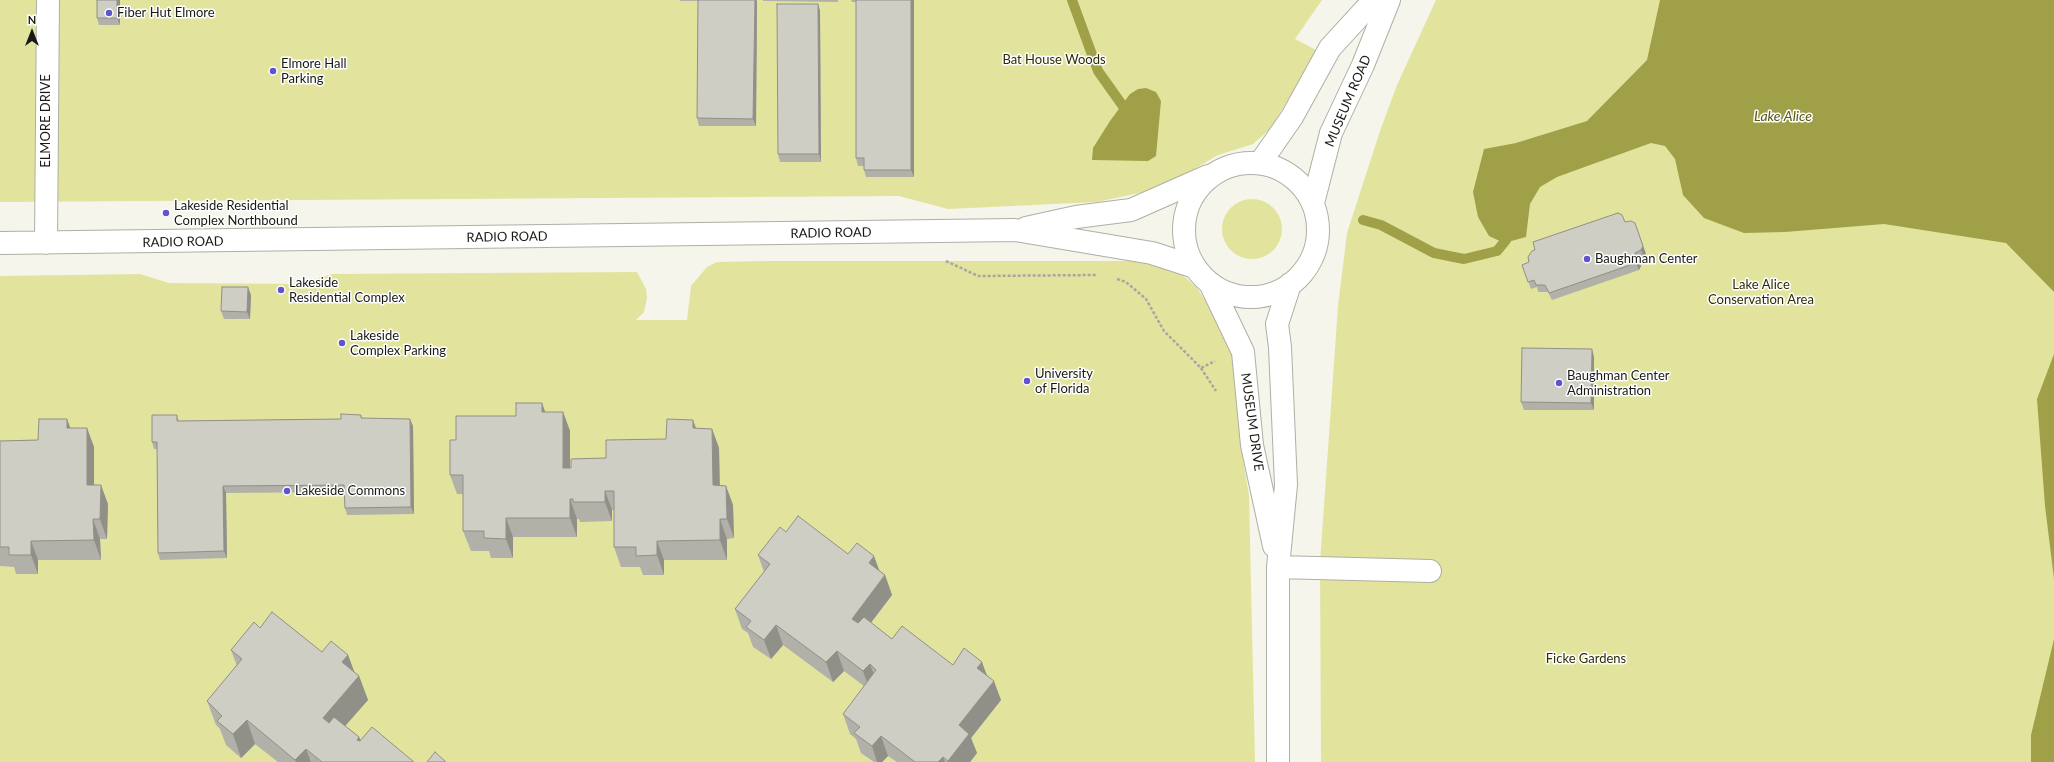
<!DOCTYPE html>
<html>
<head>
<meta charset="utf-8">
<style>
  body { margin:0 }
  #map { position:relative; width:2054px; height:762px; overflow:hidden; background:#f5f5eb; font-family:Lato,sans-serif }
  canvas { display:block }
  .north { position:absolute; left:12px; top:12px; width:40px; height:40px; -webkit-text-stroke:3px #fff; paint-order:stroke; rotate:0deg; font-size:11px; font-weight:700; line-height:16px; text-align:center; color:#181815 }
  .north::after { content:''; display:block; margin:auto; width:14px; height:18px; background:#181815; clip-path:polygon(50% 0,100% 100%,50% 72%,0 100%) }
</style>
</head>
<body>
<div id="map">
<canvas width="2054" height="762"></canvas>
<div class="north">N</div>
</div>
<script>
const ctx = document.querySelector('canvas').getContext('2d');
ctx.lineJoin = 'round';
function fillPath(path, color) { ctx.fillStyle = color; ctx.fill(path, 'evenodd'); }
const toPath = rows => new Path2D(rows.map(r => 'M' + r).join(''));
function strokePath(path, color, width, dash) { ctx.strokeStyle = color; ctx.lineWidth = width; ctx.lineCap = dash ? 'butt' : 'round'; ctx.setLineDash(dash || []); ctx.stroke(path); }
function write(font, color, halo, rows, align = 'center') {
  ctx.font = font + ' Lato,sans-serif'; ctx.lineWidth = 3; ctx.setLineDash([]); ctx.textBaseline = 'middle'; ctx.strokeStyle = halo; ctx.fillStyle = color; for (const [text, x, y, turn = 0] of rows) {
    ctx.save(); ctx.translate(x, y); ctx.rotate((+turn || 0) * Math.PI / 180); ctx.textAlign = isNaN(turn) ? turn : align; if (halo) ctx.strokeText(text, 0, 0); ctx.fillText(text, 0, 0); ctx.restore();
  }
}
const green = toPath([
  [0,0,1322,0,1295,39,1318,51,1270,129,1253,144,1218,155,1162,188,1097,202,948,209,899,196,0,202],
  [1436,0,2054,0,2054,762,1321,762,1320,563,1338,306,1347,233,1380,131,1397,85],
  '1222 229a30 30 0 1 1 60 0a30 30 0 1 1-60 0Z',
  [764,261,1146,261,1170,267,1186,278,1197,288,1223,328,1232,347,1243,459,1249,496,1255,762,0,762,0,276,140,274,169,283,299,284,332,274,637,272,646,289,647,298,644,312,636,320,687,320,691,286,707,267,717,262]
]);
const water = toPath([
  [1660,0,2054,0,2054,292,2006,243,1884,224,1785,232,1744,233,1704,218,1683,195,1675,159,1665,146,1651,143,1557,177,1540,187,1530,204,1526,237,1504,243,1489,236,1478,217,1473,192,1484,149,1516,143,1587,121,1647,60],
  [1146,88,1156,92,1161,101,1156,156,1148,161,1092,160,1093,148,1110,121,1130,94,1138,89],
  [2054,354,2054,579,2045,506,2037,399],
  [2054,639,2054,762,2031,762,2031,735]
]);
const stream = toPath([
  [1072,0,1098,71,1130,116],
  [1363,220,1381,225,1434,253,1464,259,1497,251,1506,240,1508,230]
]);
const path = toPath([
  [946,261,978,276,1096,275],
  [1117,279,1126,282,1146,299,1164,331,1201,368,1215,361],
  [1201,368,1216,391]
]);
const minor = toPath([
  [1260,163,1292,117,1330,48,1374,0],
  '1184 230a67 67 0 1 1 134 0a67 67 0 1 1-134 0Z',
  [1313,203,1331,133,1363,65,1389,0],
  [1026,228,1076,217,1131,210,1208,176],
  [0,243,1015,230,1152,253,1195,267],
  [46,243,48,0],
  [1210,283,1243,352,1252,445,1274,546],
  [1278,567,1430,571],
  [1278,762,1278,567,1286,485,1280,347,1277,324,1290,284]
]);
const wall = toPath([
  [120,0,120,25,99,25,97,18],
  [680,0,757,0,756,126,699,126,697,118,698,1,680,1],
  [763,0,838,0,838,2,763,1],
  [851,0,914,0,914,177,866,177,864,170,864,166,858,166,856,158,856,2,852,2],
  [818,4,820,11,821,162,780,162,778,154],
  [1625,222,1635,223,1646,254,1644,258,1638,260,1641,266,1639,270,1552,300,1548,292,1538,292,1537,287,1531,289,1522,265,1529,262],
  [251,295,250,319,224,319,221,311],
  [1594,357,1594,410,1524,410,1521,402],
  [542,403,545,412,563,412,570,431,570,468,606,458,666,439,696,428,712,429,719,448,720,485,726,486,733,505,734,538,727,539,727,560,664,560,664,575,643,575,640,567,621,567,614,547,614,510,612,510,612,521,580,522,579,519,577,519,577,537,513,537,513,558,491,558,489,551,471,551,463,531,463,494,457,494,450,475,456,440,516,416],
  [177,415,179,421,341,419,361,415,362,418,413,426,414,514,347,515,345,508,344,492,226,493,227,558,160,560,158,553,157,449,154,449,152,442],
  [67,419,70,428,87,428,94,447,94,485,108,504,107,539,100,539,101,560,38,560,38,574,16,574,14,567,0,566,0,441,38,440],
  [786,532,848,554,879,571,885,575,892,595,871,623,892,639,953,665,987,676,1001,700,971,738,977,753,970,762,897,762,888,756,882,762,874,762,861,753,856,739,850,734,843,714,864,686,844,671,833,682,783,645,771,659,753,647,748,633,742,629,735,609,764,572,758,555],
  [260,628,322,652,348,655,354,672,359,676,368,700,345,726,359,737,361,740,414,762,278,762,255,744,241,758,226,745,220,729,216,725,207,701,237,666,231,650]
]);
const shadedWall = toPath([
  [117,0,120,0,120,25,117,18],
  [755,0,757,1,756,126,753,119],
  [911,0,914,0,914,177,911,170],
  [818,4,820,11,821,162,819,154],
  [1643,246,1646,254,1644,258,1641,250],
  [1638,259,1641,266,1639,270,1636,263],
  [248,287,251,295,250,319,247,312],
  [1592,349,1594,357,1594,410,1591,403],
  [542,403,549,423,542,412],
  [563,412,570,431,570,487,563,468],
  [67,419,74,438,67,428],
  [410,419,413,426,414,514,411,507],
  [693,420,700,439,693,428],
  [87,428,94,447,94,505,87,485],
  [712,429,719,448,720,505,713,485],
  [101,485,108,504,107,539,100,519],
  [223,486,226,493,227,558,224,551],
  [726,486,733,505,734,538,727,519],
  [605,491,612,510,612,521,605,502],
  [570,499,577,519,577,537,570,518],
  [506,518,513,537,513,558,506,539],
  [93,519,100,539,101,560,94,540],
  [720,519,727,539,727,560,720,540],
  [31,541,38,560,38,574,31,555],
  [657,541,664,560,664,575,657,555],
  [874,556,881,575,869,563],
  [885,575,892,595,859,638,852,619],
  [776,625,783,645,771,659,764,640],
  [837,651,844,671,833,682,826,662],
  [348,655,357,679,359,676,368,700,331,742,323,718,342,662],
  [982,662,989,681,977,668],
  [870,664,877,683,870,691,863,671],
  [994,681,1001,700,971,738,977,753,970,762,948,762,948,761,959,725],
  [247,720,255,744,241,758,233,734],
  [881,736,888,756,882,762,877,762,872,746],
  [359,737,368,761,357,740],
  [306,749,311,762,296,762,295,760],
  [943,757,945,762,938,762]
]);
const building = toPath([
  [97,0,117,0,117,18,97,18,97,0],
  [698,0,755,0,753,119,697,118,698,0],
  [856,0,911,0,911,170,864,170,864,158,856,158,856,0],
  [777,4,818,4,819,154,778,154,777,4],
  [1618,213,1622,215,1625,222,1631,221,1635,223,1643,246,1641,250,1635,253,1638,259,1636,263,1549,293,1545,285,1536,285,1534,280,1528,282,1522,265,1529,262,1528,257,1532,251,1535,250,1533,242,1618,213],
  [222,287,248,287,247,312,221,311,222,287],
  [1522,348,1592,349,1591,403,1521,402,1522,348],
  [516,403,542,403,542,412,563,412,563,468,571,468,571,459,606,458,606,440,666,439,667,419,693,420,693,428,712,429,713,485,726,486,727,519,720,519,720,540,657,541,657,555,636,556,636,547,614,547,614,491,605,491,605,502,573,502,573,499,570,499,570,518,506,518,506,539,484,538,484,531,463,531,463,475,450,475,450,440,456,440,456,416,516,416,516,403],
  [341,414,361,415,361,418,410,419,411,507,345,508,344,485,223,486,224,551,158,553,157,442,152,442,152,415,177,415,177,421,341,419,341,414],
  [39,419,67,419,67,428,87,428,87,485,101,485,100,519,93,519,94,540,31,541,31,555,9,555,9,547,0,547,0,441,38,440,39,419],
  [798,516,848,554,857,543,874,556,869,563,885,575,852,619,858,623,864,617,892,639,902,626,953,665,964,648,982,662,977,668,994,681,959,725,969,734,948,761,943,757,938,762,915,762,881,736,872,746,854,733,860,727,843,714,876,670,870,664,863,671,837,651,826,662,776,625,764,640,746,627,751,621,735,609,770,564,758,555,780,527,786,532,798,516],
  [272,612,322,652,331,641,348,655,342,662,359,676,323,718,329,723,334,717,359,737,357,740,360,741,372,727,414,762,322,762,306,749,295,760,247,720,233,734,217,721,222,716,207,701,242,659,231,650,254,622,260,628,272,612],
  [435,752,446,762,427,762,435,752]
]);
const markers = [
  [109,13,4,"#5f54cd"],
  [273,71,4,"#5f54cd"],
  [166,213,4,"#5f54cd"],
  [1587,259,4,"#5f54cd"],
  [281,290,4,"#5f54cd"],
  [342,343,4,"#5f54cd"],
  [1027,381,4,"#5f54cd"],
  [1559,383,4,"#5f54cd"],
  [287,491,4,"#5f54cd"]
];
const poiNames = [
  ["Fiber Hut Elmore",117,13],
  ["Elmore Hall",281,64],
  ["Parking",281,79],
  ["Lakeside Residential",174,206],
  ["Complex Northbound",174,221],
  ["Baughman Center",1595,259],
  ["Lakeside",289,283],
  ["Residential Complex",289,298],
  ["Lakeside",350,336],
  ["Complex Parking",350,351],
  ["University",1035,374],
  ["of Florida",1035,389],
  ["Baughman Center",1567,376],
  ["Administration",1567,391],
  ["Lakeside Commons",295,491]
];
const parkNames = [
  ["Bat House Woods",1054,60],
  ["Lake Alice",1761,285],
  ["Conservation Area",1761,300],
  ["Ficke Gardens",1586,659]
];
const streetNames = [
  ["MUSEUM ROAD",1348,101,-67],
  ["ELMORE DRIVE",46,121,-90],
  ["RADIO ROAD",831,233,-1],
  ["RADIO ROAD",507,237,-1],
  ["RADIO ROAD",183,242,-1],
  ["MUSEUM DRIVE",1252,422,82]
];
const waterNames = [
  ["Lake Alice",1783,116]
];
fillPath(green, '#e2e49e');
fillPath(water, '#a0a049');
strokePath(stream, '#a0a049', 10);
strokePath(minor, '#aeafa5', 24);
strokePath(path, '#a7a7a0', 2.5, [3, 2]);
strokePath(minor, '#fff', 22);
fillPath(wall, '#b1b1a9');
fillPath(shadedWall, '#909089');
fillPath(building, '#cecec4');
strokePath(building, '#909089', 1);
for (const [x, y, r, color] of markers) { const dot = new Path2D(); dot.arc(x, y, r, 0, 2 * Math.PI); ctx.fillStyle = color; ctx.fill(dot); strokePath(dot, '#fff', 1.5); }
write('13px', '#181815', '#fff', poiNames, 'left');
write('13px', '#2c2c05', '#fff', parkNames);
write('13px', '#181815', '#fff', streetNames);
write('italic 14px', '#575717', '#fff', waterNames);
</script>
</body>
</html>
